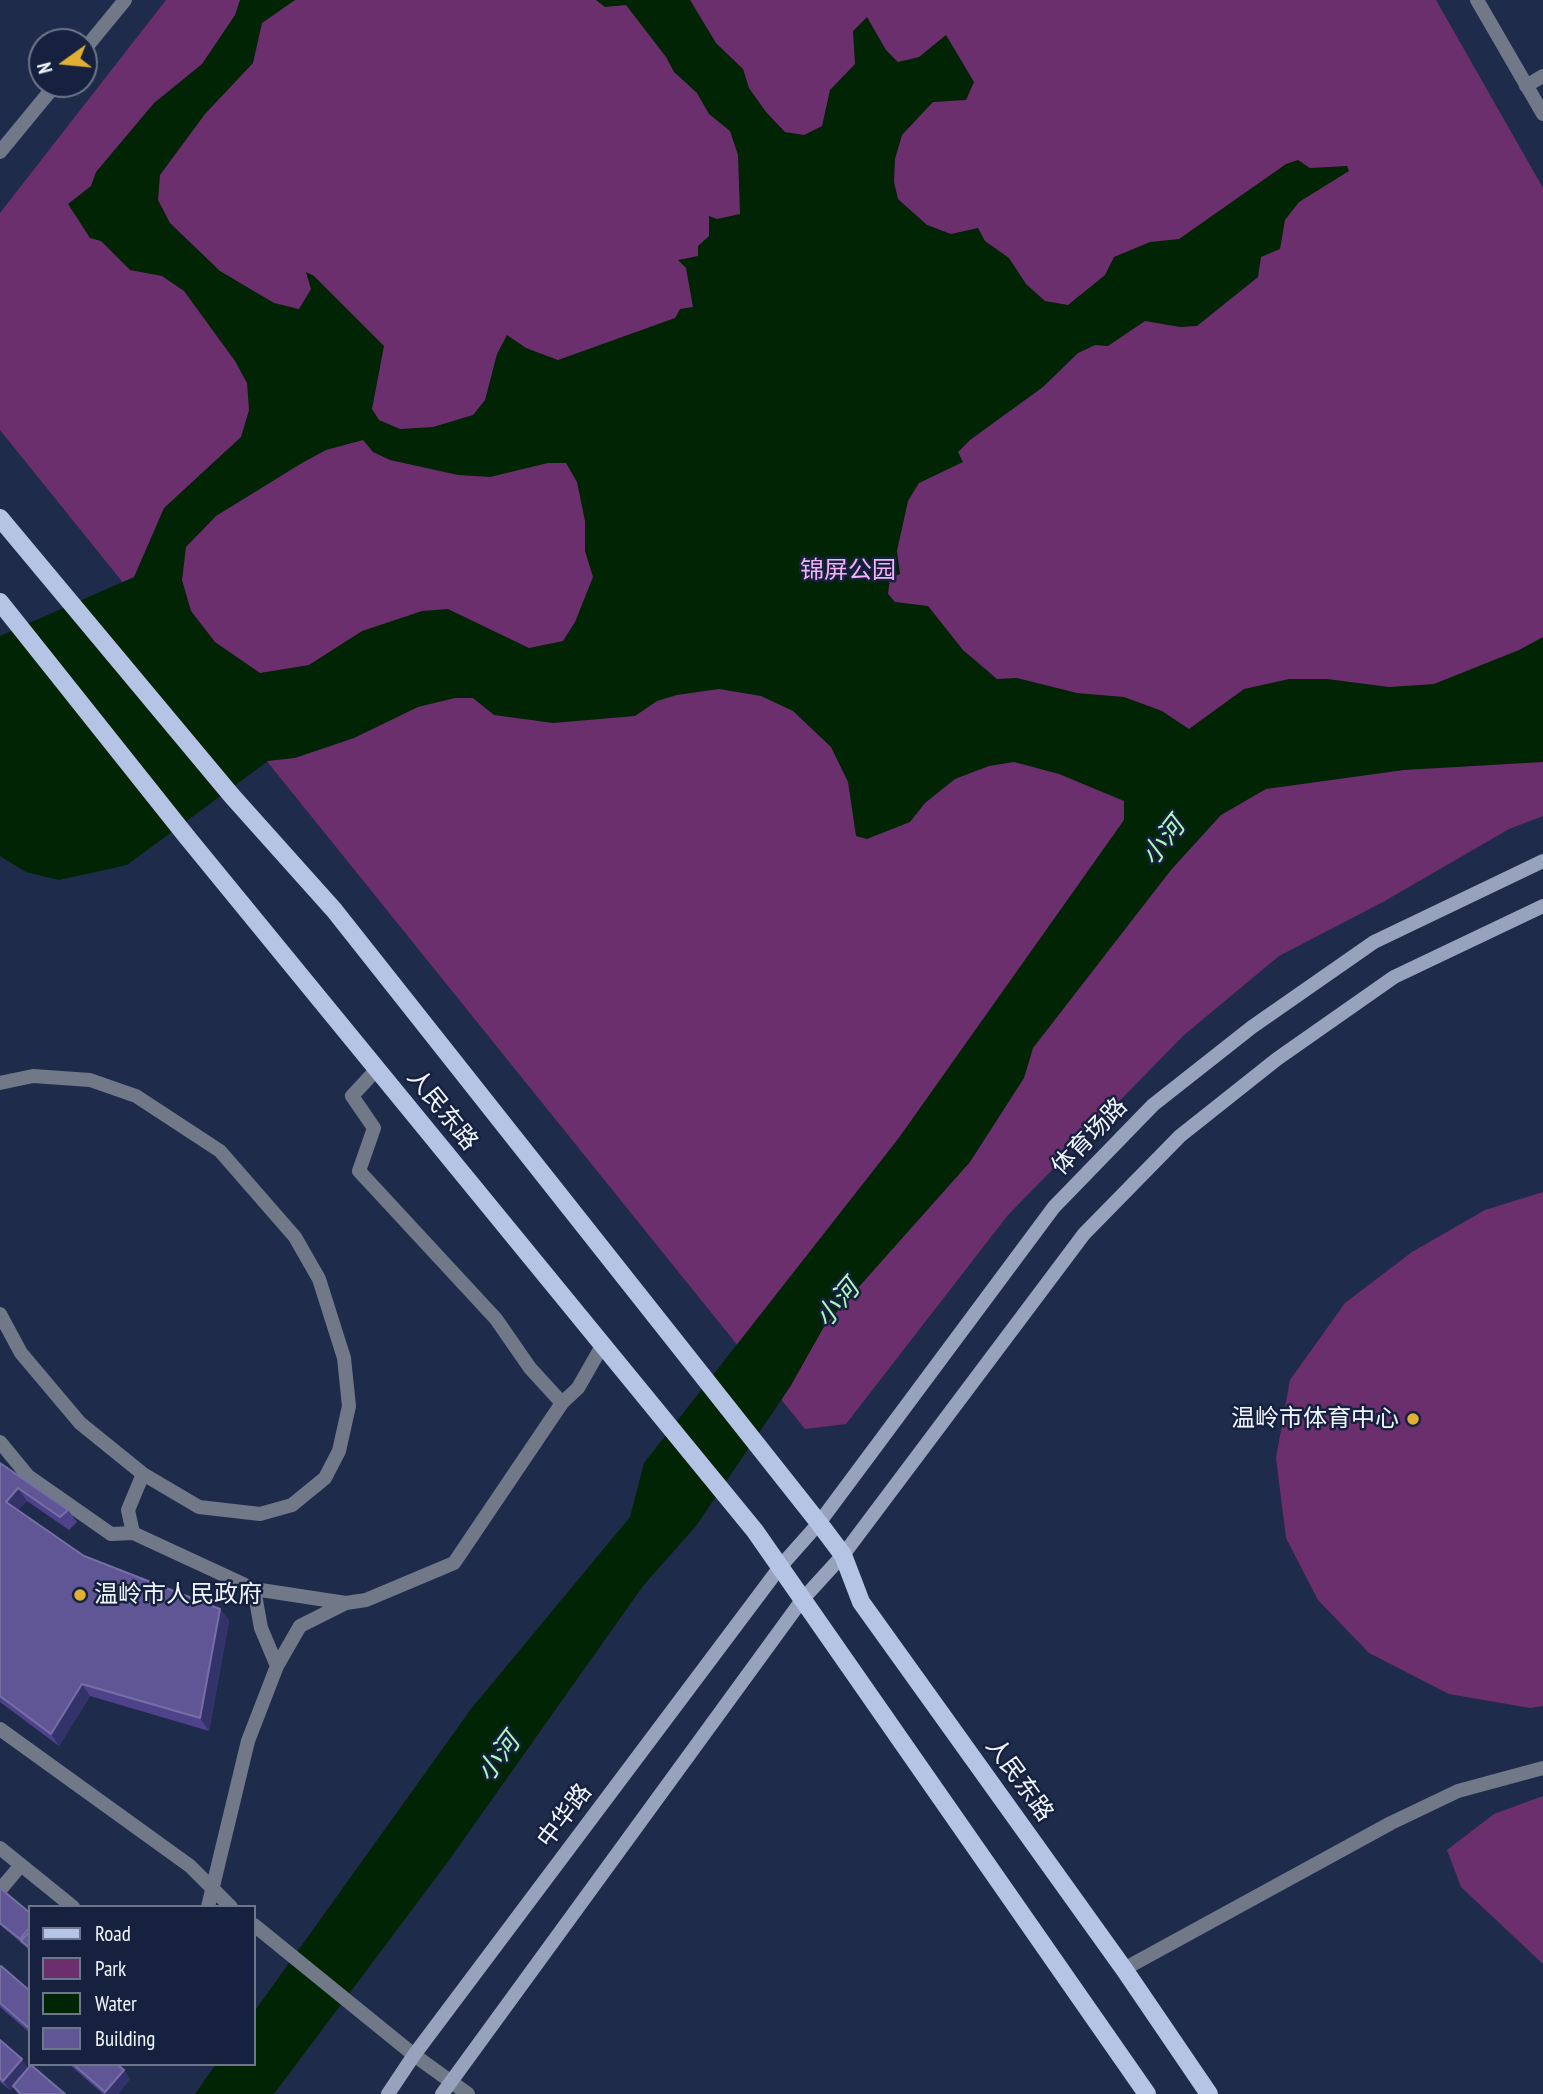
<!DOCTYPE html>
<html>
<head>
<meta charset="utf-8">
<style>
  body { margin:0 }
  #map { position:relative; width:1543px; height:2094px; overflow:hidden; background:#1f2b4a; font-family:"PT Sans Narrow",sans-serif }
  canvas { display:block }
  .legend { position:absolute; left:28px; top:1905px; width:228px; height:161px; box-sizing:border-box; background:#16213f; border:2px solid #6e768b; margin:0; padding:9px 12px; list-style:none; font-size:21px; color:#f1f5fd }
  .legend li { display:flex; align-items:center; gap:14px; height:35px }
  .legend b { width:35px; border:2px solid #6e768b }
  .north { position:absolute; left:28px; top:28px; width:70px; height:70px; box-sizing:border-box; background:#16213f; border:2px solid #6e768b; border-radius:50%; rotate:255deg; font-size:19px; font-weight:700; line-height:28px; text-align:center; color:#f1f5fd }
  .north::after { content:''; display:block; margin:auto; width:24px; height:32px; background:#dfb034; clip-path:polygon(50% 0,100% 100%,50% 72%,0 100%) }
</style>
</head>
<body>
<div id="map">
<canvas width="1543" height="2094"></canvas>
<ul class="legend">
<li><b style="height:9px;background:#b5c4e5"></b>Road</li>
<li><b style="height:19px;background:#6c2f6d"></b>Park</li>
<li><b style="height:19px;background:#002404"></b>Water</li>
<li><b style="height:19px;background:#605696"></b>Building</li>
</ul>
<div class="north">N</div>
</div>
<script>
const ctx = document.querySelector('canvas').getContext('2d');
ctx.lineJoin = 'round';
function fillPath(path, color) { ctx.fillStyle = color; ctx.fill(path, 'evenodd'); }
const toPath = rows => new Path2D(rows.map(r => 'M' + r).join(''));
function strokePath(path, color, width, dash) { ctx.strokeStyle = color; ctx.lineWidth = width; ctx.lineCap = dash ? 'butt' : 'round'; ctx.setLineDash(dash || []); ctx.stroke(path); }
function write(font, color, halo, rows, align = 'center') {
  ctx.font = font + ' "PT Sans Narrow","Noto Sans SC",sans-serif'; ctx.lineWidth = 5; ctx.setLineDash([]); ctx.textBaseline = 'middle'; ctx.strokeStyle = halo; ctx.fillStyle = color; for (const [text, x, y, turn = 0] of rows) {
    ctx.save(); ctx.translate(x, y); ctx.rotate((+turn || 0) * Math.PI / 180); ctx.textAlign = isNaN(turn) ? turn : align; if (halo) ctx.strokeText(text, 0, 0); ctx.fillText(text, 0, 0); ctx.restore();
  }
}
const green = toPath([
  [166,0,1436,0,1543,188,1543,816,1509,829,1383,902,1279,956,1184,1035,1008,1215,846,1424,805,1429,0,430,0,213],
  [1543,1192,1543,1706,1530,1708,1449,1694,1369,1653,1318,1600,1286,1538,1276,1458,1290,1380,1345,1303,1412,1252,1485,1210],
  [1543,1796,1543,1964,1461,1887,1447,1850,1494,1814]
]);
const water = toPath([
  [240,0,295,0,262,23,253,63,205,114,160,175,158,200,170,223,220,271,274,303,299,309,311,289,306,272,314,276,384,346,372,409,379,420,400,429,433,427,473,415,485,400,497,354,507,335,526,348,558,360,675,318,680,309,693,307,686,268,678,260,698,256,698,246,709,236,709,216,717,219,740,214,738,155,730,131,709,114,697,93,674,72,666,57,626,5,605,7,596,0,690,0,716,43,743,69,749,88,766,112,785,132,804,135,822,126,830,90,855,64,853,31,867,17,886,50,898,62,919,57,946,35,974,82,966,100,933,102,902,135,895,159,894,182,898,199,927,225,951,234,978,228,985,241,1009,258,1026,284,1045,301,1068,305,1105,275,1114,257,1150,242,1179,239,1286,164,1298,160,1310,168,1347,166,1349,171,1299,202,1285,220,1280,249,1261,257,1258,277,1197,326,1180,327,1145,321,1108,346,1095,345,1078,353,1043,387,970,440,958,452,963,462,919,483,908,501,897,551,900,574,890,578,888,594,895,602,928,606,963,650,997,679,1017,678,1077,693,1124,697,1162,711,1189,729,1244,689,1289,679,1327,679,1389,687,1434,684,1519,650,1543,637,1543,762,1404,770,1266,789,1221,815,1171,870,1033,1048,1024,1078,970,1162,825,1325,790,1387,696,1526,643,1586,447,1863,274,2094,195,2094,216,2064,254,2064,254,2012,471,1709,630,1517,644,1463,898,1139,1124,820,1124,801,1059,774,1014,762,989,766,955,779,925,803,910,822,867,839,856,836,848,782,831,747,793,711,761,696,719,689,677,695,657,701,635,716,553,723,494,715,473,698,455,698,418,707,354,738,295,758,268,761,127,865,59,880,26,872,0,856,0,636,134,577,164,508,241,437,249,410,247,383,235,361,184,291,162,276,130,270,101,241,90,238,68,204,91,186,96,172,154,103,202,64,235,15],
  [363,440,373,452,390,460,458,475,490,477,548,463,566,463,577,482,585,521,585,551,593,577,575,622,563,641,529,648,448,609,422,611,362,631,309,665,260,673,215,642,191,611,182,580,186,547,216,516,302,463,326,450]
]);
const minor = toPath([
  [1526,86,1543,76],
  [377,1069,352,1096,374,1128,359,1171,496,1319,530,1368,562,1403],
  [0,1083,33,1076,90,1080,136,1096,220,1151,295,1237,319,1279,344,1358,349,1406,339,1451,325,1478,292,1505,260,1514,199,1507,143,1474,80,1423,21,1353,0,1314],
  [0,1442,28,1476,111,1534,133,1533],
  [143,1474,128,1510,133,1533,254,1589,346,1603,366,1600,454,1563,562,1403,578,1388,602,1346],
  [254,1589,261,1628,277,1666],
  [0,1729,190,1866,231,1907],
  [0,1848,73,1907],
  [0,1890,21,1865],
  [208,1907,248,1741,277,1666,300,1626,346,1603],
  [254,1925,414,2055],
  [1124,1969,1391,1823,1458,1791,1543,1768]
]);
const tertiary = toPath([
  [1477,0,1543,114],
  [84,50,125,0],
  [0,152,56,84],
  [414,2055,468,2094]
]);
const secondary = toPath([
  [388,2094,414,2055,780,1567,819,1523,1054,1207,1153,1105,1252,1027,1374,942,1543,861],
  [442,2094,802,1600,843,1555,1084,1234,1180,1136,1277,1059,1394,977,1543,906]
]);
const primary = toPath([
  [0,518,232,796,334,910,819,1523,843,1555,861,1602,1124,1969,1209,2094],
  [0,602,187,837,755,1531,1147,2094]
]);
const wall = toPath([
  [0,1463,68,1510,77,1522,69,1530,27,1501,18,1510,84,1556,220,1609,229,1621,209,1731,90,1696,59,1746,0,1702],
  [0,1888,30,1913,30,1952,24,1945,0,1925],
  [0,1967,30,1991,30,2033,0,2007],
  [0,2040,28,2068,65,2094,18,2094,13,2087,10,2090,0,2082],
  [69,2064,117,2064,124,2070,130,2079,118,2094,103,2094]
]);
const shadedWall = toPath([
  [18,1488,27,1501,15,1514,6,1502],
  [220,1609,229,1621,209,1731,200,1718],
  [82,1684,90,1696,59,1746,51,1734],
  [30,1927,30,1939,21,1941,20,1939],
  [22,2059,28,2068,10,2090,3,2081],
  [124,2070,130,2079,118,2094,107,2094,105,2092]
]);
const building = toPath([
  [0,1463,68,1510,60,1517,18,1488,6,1502,84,1556,220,1609,200,1718,82,1684,51,1734,0,1696,0,1463],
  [0,1888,30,1913,30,1927,20,1939,0,1923,0,1888],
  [30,1931,30,1948,21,1941,30,1931],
  [1,1966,30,1991,30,2029,0,2003,0,1968,1,1966],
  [0,2040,22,2059,3,2081,0,2078,0,2040],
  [73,2064,117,2064,124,2070,105,2092,73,2064],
  [31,2065,65,2094,21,2094,13,2086,31,2065]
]);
const markers = [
  [1413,1419,7,"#dfb034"],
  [80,1595,7,"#dfb034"]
];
const parkNames = [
  ["锦屏公园",848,571]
];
const streetNames = [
  ["人民东路",442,1110,51],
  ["体育场路",1090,1137,-46],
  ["人民东路",1019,1780,54],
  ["中华路",565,1816,-53]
];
const poiNames = [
  ["温岭市体育中心",1399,1419],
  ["温岭市人民政府",94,1595,"left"]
];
const waterNames = [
  ["小河",1164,842,-52],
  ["小河",838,1304,-50],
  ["小河",499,1758,-53]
];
fillPath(green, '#6c2f6d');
fillPath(water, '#002404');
strokePath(minor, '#717888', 14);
strokePath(tertiary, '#717888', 14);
strokePath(secondary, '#97a3bd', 14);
strokePath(primary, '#b5c4e5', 18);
fillPath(wall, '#4e438a');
fillPath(shadedWall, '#34326b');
fillPath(building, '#605696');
strokePath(building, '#766fa6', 2);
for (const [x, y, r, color] of markers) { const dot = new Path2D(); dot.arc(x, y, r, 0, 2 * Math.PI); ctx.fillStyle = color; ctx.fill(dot); strokePath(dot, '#16213f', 2.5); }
write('24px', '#f7b1f7', '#16213f', parkNames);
write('24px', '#f1f5fd', '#16213f', streetNames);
write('24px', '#f1f5fd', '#16213f', poiNames, 'right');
write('italic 26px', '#adfab4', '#16213f', waterNames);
</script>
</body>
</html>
